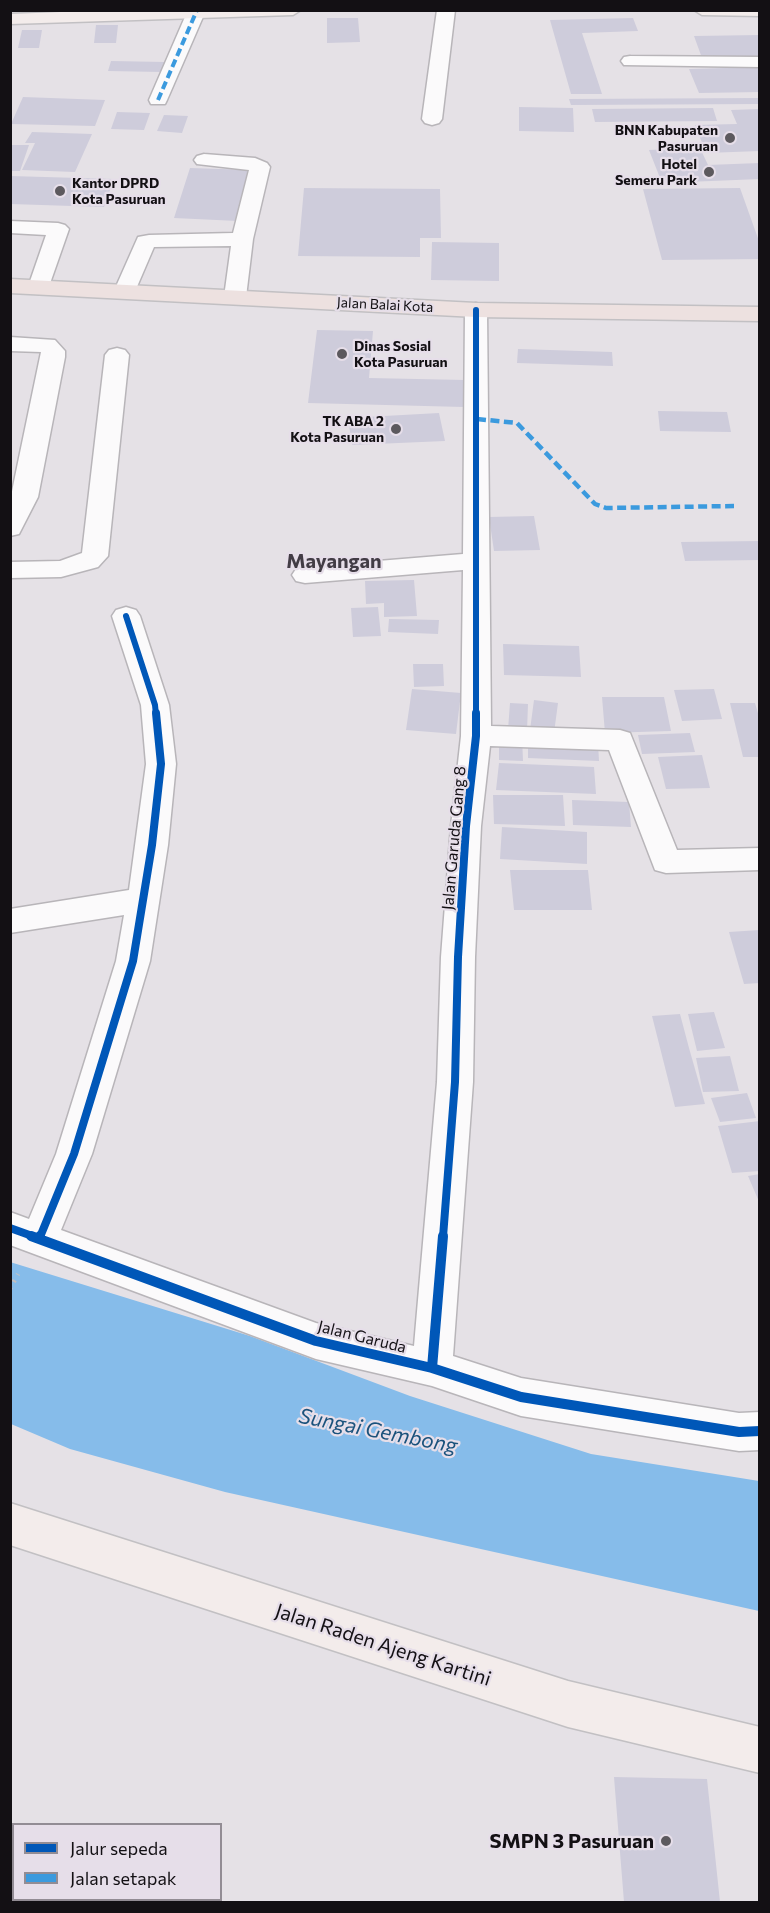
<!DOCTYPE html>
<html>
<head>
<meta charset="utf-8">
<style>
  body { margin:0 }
  #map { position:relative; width:770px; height:1913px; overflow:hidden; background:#e5e1e6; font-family:Commissioner,sans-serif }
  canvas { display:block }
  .frame { position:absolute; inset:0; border:12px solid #131014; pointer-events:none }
  .legend { position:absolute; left:12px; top:1823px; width:210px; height:78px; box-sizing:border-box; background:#e6dee9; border:2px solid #928c94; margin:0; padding:8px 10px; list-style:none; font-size:18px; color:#131014 }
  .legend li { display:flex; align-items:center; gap:12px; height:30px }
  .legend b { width:30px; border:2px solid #928c94 }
</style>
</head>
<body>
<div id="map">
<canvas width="770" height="1913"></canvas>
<div class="frame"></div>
<ul class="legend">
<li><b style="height:8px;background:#0057b8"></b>Jalur sepeda</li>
<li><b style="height:8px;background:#3b9ade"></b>Jalan setapak</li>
</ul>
</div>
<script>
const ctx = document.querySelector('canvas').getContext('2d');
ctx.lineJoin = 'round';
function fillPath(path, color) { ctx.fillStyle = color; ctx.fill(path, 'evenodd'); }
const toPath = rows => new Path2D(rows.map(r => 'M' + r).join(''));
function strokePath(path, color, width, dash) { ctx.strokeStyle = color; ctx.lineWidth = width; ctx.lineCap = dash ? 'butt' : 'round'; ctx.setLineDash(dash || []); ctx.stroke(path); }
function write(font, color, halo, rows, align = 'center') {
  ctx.font = font + ' Commissioner,sans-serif'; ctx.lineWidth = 4.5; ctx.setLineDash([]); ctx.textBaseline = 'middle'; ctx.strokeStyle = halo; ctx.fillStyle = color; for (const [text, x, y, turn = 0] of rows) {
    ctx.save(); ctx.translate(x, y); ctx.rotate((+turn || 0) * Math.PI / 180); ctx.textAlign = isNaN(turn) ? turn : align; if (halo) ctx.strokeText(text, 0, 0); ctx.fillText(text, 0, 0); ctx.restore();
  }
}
const water = toPath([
  [10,1262,250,1336,410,1396,591,1454,759,1481,759,1611,225,1492,70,1449,11,1424]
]);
const building = toPath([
  [327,18,358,18,360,42,327,43],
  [633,18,638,31,582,33,602,94,571,94,550,20],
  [96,25,118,25,116,43,94,43],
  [22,30,42,30,39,48,18,48],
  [760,35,760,57,702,58,694,36],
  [111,61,165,62,162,72,108,71],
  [760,67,760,92,699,93,689,69],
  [23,97,105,100,95,126,11,124],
  [759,98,760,104,571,105,569,99],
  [519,107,573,108,574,132,519,131],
  [713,108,717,121,595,122,592,109],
  [760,109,760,151,706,153,695,125,737,124,731,110],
  [117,112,150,113,144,130,111,129],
  [164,115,188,116,182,133,157,131],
  [32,132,92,134,75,172,22,170,35,143,25,143],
  [10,145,29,145,20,171,10,171],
  [700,148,708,165,760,163,760,179,662,183,649,150],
  [190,168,252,170,238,221,174,218],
  [10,176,114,179,104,207,10,204],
  [304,188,440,189,441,238,420,238,420,257,298,256],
  [740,188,760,244,760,259,662,260,643,189],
  [432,242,499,243,499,281,431,280],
  [317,330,373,331,369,378,465,380,464,407,308,403],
  [518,349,612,352,613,366,517,363],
  [658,411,727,412,731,432,660,431],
  [439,413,445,441,352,445,348,418],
  [534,516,540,550,494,551,489,517],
  [760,541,760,560,685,561,681,542],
  [414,580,417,616,384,617,384,603,366,604,365,581],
  [378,607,381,636,353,637,351,608],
  [389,619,439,620,438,634,388,632],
  [503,644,579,646,581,677,504,675],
  [413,664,443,664,444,686,414,687],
  [412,689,461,693,456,734,406,730],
  [714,689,722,719,682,721,674,690],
  [602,697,664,697,671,731,605,733],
  [534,700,558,703,554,733,530,730],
  [510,703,528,704,527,731,508,730],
  [730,703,755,703,760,720,760,757,743,757],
  [690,733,695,752,642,754,638,735],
  [499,736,522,737,523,761,499,760],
  [528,736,598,743,599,761,528,758],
  [702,755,710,788,666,789,658,757],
  [499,763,594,767,596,794,496,790],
  [493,795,563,795,565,826,494,824],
  [572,800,629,802,631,827,573,825],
  [502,827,587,832,587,864,500,859],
  [510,870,588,870,592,910,514,910],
  [760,930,760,983,744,984,729,932],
  [714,1012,725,1048,697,1051,688,1014],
  [680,1014,689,1048,705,1104,675,1107,652,1016],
  [730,1056,739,1091,703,1092,696,1058],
  [747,1093,756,1118,720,1122,711,1098],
  [760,1121,760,1171,732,1173,718,1126],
  [760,1174,760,1204,748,1176],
  [614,1777,707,1779,720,1902,624,1902]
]);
const path = toPath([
  [10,1289,18,1274]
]);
const minor = toPath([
  [188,10,206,10,167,100,165,104,151,104,149,100,188,10],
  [437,10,455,10,442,119,439,123,432,125,425,123,422,119,437,10],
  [630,56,760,57,760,67,624,65,621,61,624,57,630,56],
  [204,154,255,158,267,163,270,167,253,239,246,297,243,302,235,304,227,302,224,297,231,246,154,247,133,296,125,298,117,296,114,291,138,237,149,235,233,233,249,170,197,164,194,160,197,156,204,154],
  [10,221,58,223,65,225,69,229,47,292,39,294,31,292,28,287,46,235,10,233,10,221],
  [476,303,484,305,487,310,491,726,620,730,630,733,677,850,760,848,760,870,666,873,655,870,609,750,490,746,481,826,475,957,473,1082,453,1356,521,1378,739,1413,760,1412,760,1450,739,1451,521,1416,432,1386,316,1359,10,1245,10,1212,29,1219,56,1154,116,961,124,915,10,933,10,909,129,890,146,764,141,705,112,616,116,610,126,607,136,610,140,616,169,705,176,764,168,845,150,961,92,1154,61,1230,316,1323,414,1346,437,1082,441,957,451,826,461,736,463,570,305,583,296,581,292,575,296,569,305,567,463,554,465,310,468,305,476,303],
  [10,337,55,340,65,351,65,357,38,497,19,534,10,536,10,501,41,352,10,351,10,337],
  [117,348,125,350,129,355,108,556,98,567,61,577,10,578,10,562,60,561,82,553,105,355,109,350,117,348]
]);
const major = toPath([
  [112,10,301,10,293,15,10,24,10,14,112,10],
  [694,10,760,10,760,16,702,15,694,10],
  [10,1503,568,1681,760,1727,760,1773,568,1727,10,1545,10,1503]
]);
const highway = toPath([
  [10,279,476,303,760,307,760,321,476,317,10,293,10,279]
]);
const quietFar1 = toPath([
  [158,100,197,10]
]);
const quiet = toPath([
  [477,419,517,423,595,504,606,508,734,506]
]);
const cyclewayFar2 = toPath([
  [476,310,476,715],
  [126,616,155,705,156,715]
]);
const cyclewayFar1 = toPath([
  [10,1228,35,1237],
  [40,1237,74,1154,133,961,152,845,161,764,156,713],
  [443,1237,455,1082,458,957,466,826,476,736,476,713]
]);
const cycleway = toPath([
  [31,1236,316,1341,432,1368,521,1397,739,1432,760,1431],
  [39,1239,40,1236],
  [432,1368,443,1236]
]);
const markers = [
  [730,138,6,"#5c595e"],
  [709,172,6,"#5c595e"],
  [60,191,6,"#5c595e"],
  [342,354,6,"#5c595e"],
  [396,429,6,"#5c595e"],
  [666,1841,6,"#5c595e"]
];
const farPoinames = [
  ["BNN Kabupaten",718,130],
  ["Pasuruan",718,146],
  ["Hotel",697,164],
  ["Semeru Park",697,180],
  ["Kantor DPRD",72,183,"left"],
  ["Kota Pasuruan",72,199,"left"],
  ["Dinas Sosial",354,346,"left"],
  ["Kota Pasuruan",354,362,"left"],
  ["TK ABA 2",384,421],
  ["Kota Pasuruan",384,437]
];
const farStreetnames = [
  ["Jalan Balai Kota",385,305,3]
];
const streetNames = [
  ["Jalan Garuda Gang 8",454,838,-85],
  ["Jalan Garuda",362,1337,14]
];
const quarterNames = [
  ["Mayangan",334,561]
];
const nearStreetnames = [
  ["Jalan Raden Ajeng Kartini",383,1645,18]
];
const nearPoinames = [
  ["SMPN 3 Pasuruan",654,1841]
];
const nearWaternames = [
  ["Sungai Gembong",378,1431,11]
];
fillPath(water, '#86bcea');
fillPath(building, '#ceccdb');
strokePath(minor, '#b8b5b9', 3);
strokePath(major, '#c2c0c3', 3);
strokePath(highway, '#c2c0c3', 3);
strokePath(path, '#c2c0c2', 4.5, [2, 6]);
fillPath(minor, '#fbfafb');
fillPath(major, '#f3eceb');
fillPath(highway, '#ede1e0');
strokePath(quietFar1, '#3b9ade', 4, [8, 4]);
strokePath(quiet, '#3b9ade', 4.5, [9, 4.5]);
strokePath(cyclewayFar2, '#0057b8', 6);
strokePath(cyclewayFar1, '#0057b8', 8);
strokePath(cycleway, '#0057b8', 10);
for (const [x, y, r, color] of markers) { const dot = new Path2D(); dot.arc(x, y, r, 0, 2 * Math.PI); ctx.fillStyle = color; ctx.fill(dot); strokePath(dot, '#e6dee9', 2); }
write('bold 14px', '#131014', '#e6dee9', farPoinames, 'right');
write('14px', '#131014', '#e6dee9', farStreetnames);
write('16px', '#131014', '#e6dee9', streetNames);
write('bold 20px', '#423c45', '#e6dee9', quarterNames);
write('20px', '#131014', '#e6dee9', nearStreetnames);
write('bold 20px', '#131014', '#e6dee9', nearPoinames, 'right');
write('italic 21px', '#1a527c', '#e6dee9', nearWaternames);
</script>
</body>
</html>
